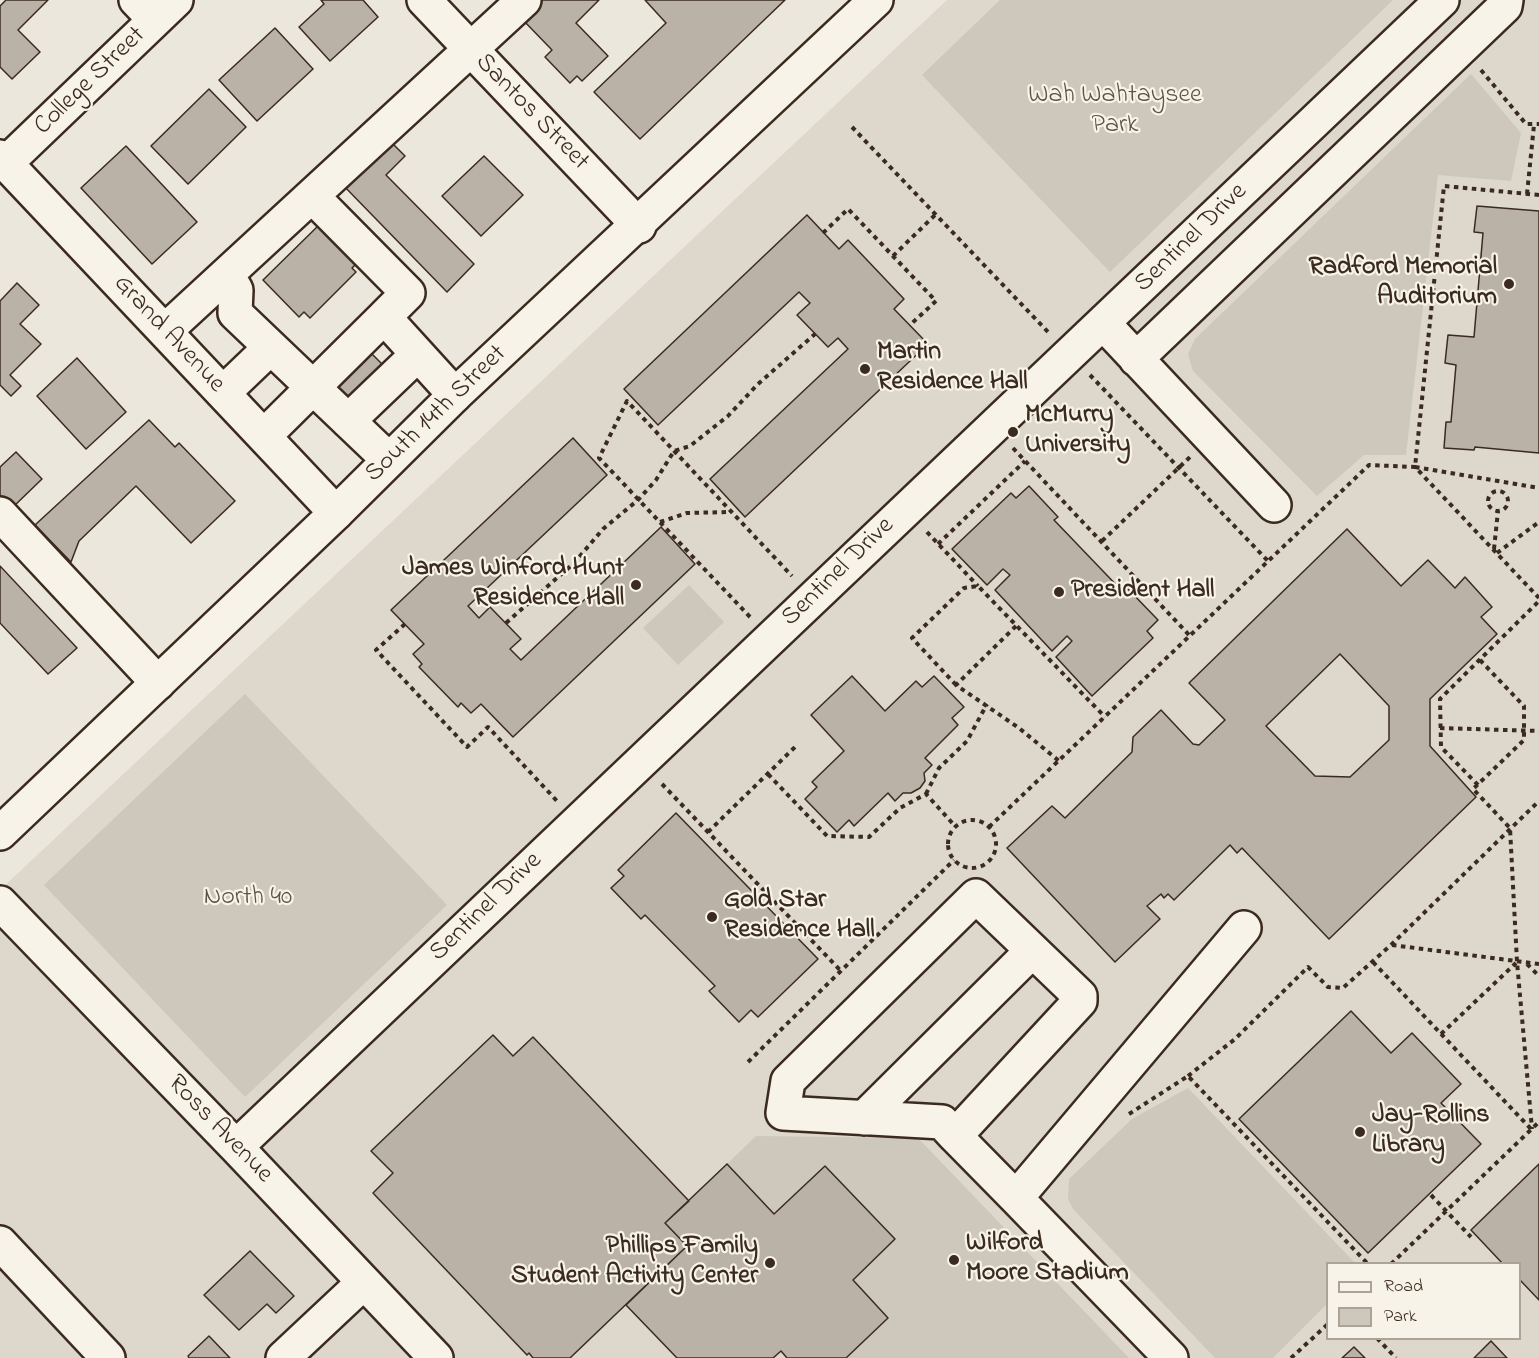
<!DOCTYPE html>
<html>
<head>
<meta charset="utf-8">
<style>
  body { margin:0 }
  #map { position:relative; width:1539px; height:1358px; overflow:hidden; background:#ece7dc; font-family:"Indie Flower",sans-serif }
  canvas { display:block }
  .legend { position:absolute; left:1326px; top:1262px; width:195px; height:78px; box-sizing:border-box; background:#f7f3e8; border:2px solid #aca397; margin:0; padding:8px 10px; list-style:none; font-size:18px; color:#3b2a1e }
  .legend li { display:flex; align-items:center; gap:12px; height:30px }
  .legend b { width:30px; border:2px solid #aca397 }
</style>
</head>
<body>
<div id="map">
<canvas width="1539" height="1358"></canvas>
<ul class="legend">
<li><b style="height:8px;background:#f7f3e8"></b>Road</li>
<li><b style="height:16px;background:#cec8bc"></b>Park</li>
</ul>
</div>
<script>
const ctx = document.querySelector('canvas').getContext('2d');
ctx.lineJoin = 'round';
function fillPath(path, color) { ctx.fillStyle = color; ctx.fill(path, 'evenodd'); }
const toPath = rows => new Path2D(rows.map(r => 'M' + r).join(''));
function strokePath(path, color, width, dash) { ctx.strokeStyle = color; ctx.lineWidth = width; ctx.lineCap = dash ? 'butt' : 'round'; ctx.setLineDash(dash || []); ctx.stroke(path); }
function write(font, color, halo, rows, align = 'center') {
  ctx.font = font + ' "Indie Flower",sans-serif'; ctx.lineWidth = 4.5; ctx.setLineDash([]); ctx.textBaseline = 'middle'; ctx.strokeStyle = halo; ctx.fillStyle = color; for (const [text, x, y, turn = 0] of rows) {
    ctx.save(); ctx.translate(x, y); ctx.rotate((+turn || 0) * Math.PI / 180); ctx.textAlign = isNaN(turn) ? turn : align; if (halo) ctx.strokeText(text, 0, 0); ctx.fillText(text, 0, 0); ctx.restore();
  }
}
const built = toPath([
  [947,0,1539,0,1539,1358,0,1358,0,890],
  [1328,1264,1520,1264,1520,1338,1328,1338]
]);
const green = toPath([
  [1000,0,1393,0,1110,272,922,75],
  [1471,74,1521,133,1511,181,1438,175,1406,455,1364,455,1317,496,1193,371,1188,354,1195,339],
  [689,585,724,622,678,665,643,628],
  [245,694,447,905,245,1097,44,885],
  [1188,1088,1355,1263,1328,1264,1327,1304,1273,1358,1215,1358,1073,1209,1068,1199,1069,1179,1132,1119],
  [756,1136,918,1138,1129,1358,846,1358,888,1318,853,1280,894,1239,774,1214,727,1164]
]);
const building = toPath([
  [6,0,48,0,18,30,40,52,12,79,0,67,0,6,6,0],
  [321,0,363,0,378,17,330,61,299,27,324,4,321,0],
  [542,0,599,0,576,23,608,56,582,81,577,76,570,83,545,57,552,50,522,19,542,0],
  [645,0,785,0,640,139,594,92,666,23,645,0],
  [275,28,313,69,257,121,219,80,275,28],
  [209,89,246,127,188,184,151,146,209,89],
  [387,138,405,156,386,175,474,264,447,292,341,183,387,138],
  [126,146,197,222,152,264,81,188,126,146],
  [484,156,523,195,481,236,442,196,484,156],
  [1477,206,1539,211,1539,453,1475,447,1474,450,1444,448,1446,422,1451,422,1456,365,1445,363,1448,335,1474,337,1483,233,1474,232,1477,206],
  [807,215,839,249,848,240,904,299,894,309,928,344,745,517,710,479,848,349,838,338,828,347,797,315,810,303,799,292,658,425,624,389,807,215],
  [319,225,357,263,352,268,356,272,310,318,304,312,299,317,263,280,319,225],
  [17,283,39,305,20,324,41,344,10,375,21,386,11,396,0,385,0,301,17,283],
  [365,347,387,369,353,402,331,380,365,347],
  [77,358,126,412,86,449,37,396,77,358],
  [149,420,175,447,179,443,235,501,191,543,136,486,79,541,71,562,35,525,149,420],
  [573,438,607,475,468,606,479,618,490,607,521,639,510,649,521,660,661,527,695,564,513,737,481,704,471,713,461,703,458,707,419,667,422,664,413,654,424,644,391,610,573,438],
  [16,452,42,479,12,508,0,495,0,467,16,452],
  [1029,486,1058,517,1054,520,1124,593,1128,589,1158,620,1147,631,1153,638,1092,696,1056,657,1072,641,1067,636,1052,651,995,590,1010,575,1003,569,987,585,952,549,1011,493,1016,498,1029,486],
  [1347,529,1401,586,1428,560,1455,588,1465,577,1492,607,1481,617,1497,634,1430,699,1430,746,1476,797,1329,939,1242,848,1237,853,1230,845,1174,900,1168,894,1164,898,1161,894,1147,906,1160,919,1115,962,1007,848,1052,806,1065,818,1132,752,1133,737,1161,710,1193,744,1199,745,1225,720,1189,683,1347,529],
  [1340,654,1389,706,1389,740,1350,777,1315,776,1266,726,1340,654],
  [0,566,77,648,48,674,0,623,0,566],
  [852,676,885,711,916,681,922,687,934,676,964,707,952,718,958,725,925,758,932,765,924,773,925,781,920,788,911,793,903,793,895,801,888,793,854,826,849,820,837,832,805,799,817,787,812,782,844,751,811,715,852,676],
  [676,813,818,959,758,1017,751,1010,739,1022,709,991,715,986,645,915,641,919,611,888,624,876,618,870,676,813],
  [1351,1011,1391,1053,1412,1033,1461,1084,1441,1103,1481,1144,1368,1253,1239,1119,1351,1011],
  [493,1035,513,1056,533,1037,689,1201,665,1223,687,1246,570,1358,533,1358,529,1353,527,1355,373,1193,393,1173,371,1151,493,1035],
  [727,1164,774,1214,825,1166,895,1239,853,1280,888,1318,846,1358,787,1358,781,1351,773,1358,677,1358,626,1305,687,1246,665,1223,727,1164],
  [1539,1164,1539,1300,1520,1280,1520,1264,1503,1264,1471,1230,1539,1164],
  [250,1251,294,1296,276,1313,267,1304,239,1330,204,1295,250,1251],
  [209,1336,230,1358,189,1358,188,1356,209,1336],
  [1491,1341,1507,1358,1474,1358,1491,1341],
  [1354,1347,1365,1358,1342,1358,1354,1347]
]);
const path = toPath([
  [1481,70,1526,124,1539,124],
  [852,127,1049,333],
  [1527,194,1534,125],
  [1539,195,1444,186,1415,467,1539,488],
  [823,233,848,209,936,301,910,325],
  [893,256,935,215],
  [1090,375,1268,561],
  [1013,448,1190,636],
  '1488 501a10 10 0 1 1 20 0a10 10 0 1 1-20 0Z',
  [660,522,687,513,730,512],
  [927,532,978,586],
  [1102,541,1190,457],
  [938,544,1025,461],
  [1494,549,1498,511],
  [1497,553,1539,522],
  [750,617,599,458,627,401,792,576],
  [506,623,574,563,603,529,638,500,656,480,674,451,690,446,728,416,758,384,815,334],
  [405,624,376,650,467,747,488,727,557,801],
  [1016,626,956,685,1019,728,1059,761],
  [1480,660,1524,706,1524,740,1473,789,1510,828,1517,962,1532,1129],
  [956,685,912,638,964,588,978,586,1105,717],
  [1440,728,1539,731],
  [768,774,827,836,869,837,900,808,926,794,955,826],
  [662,784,842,972],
  [1478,785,1441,747,1440,699,1539,601],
  [926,794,939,768,967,741,987,704],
  '948 844a24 24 0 1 1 48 0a24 24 0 1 1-48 0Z',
  [989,827,1369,465,1415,467,1539,598],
  [708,832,796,746],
  [1392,945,1539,964],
  [1373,962,1531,1129],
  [1527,964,1539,976],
  [1441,1034,1516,963],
  [748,1062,954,860],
  [1188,1076,1235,1039,1308,967,1328,987,1343,988,1391,945,1539,801],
  [1129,1114,1188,1076,1368,1264],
  [1431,1195,1471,1237],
  [1391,1264,1539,1122],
  [1377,1338,1396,1358],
  [1291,1358,1328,1324]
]);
const minor = toPath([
  [136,0,155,20],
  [424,0,639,226],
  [0,157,336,513],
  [6,163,176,0],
  [312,196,408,293,384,317,455,395],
  [227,274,236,290,235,313,389,460],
  [1103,323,1274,505],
  [165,331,524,0],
  [1136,359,1505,6,1506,0],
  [223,393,270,348],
  [348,421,417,355],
  [264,436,384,317],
  [0,514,158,683],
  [0,903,236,1147,436,1358],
  [864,1118,1031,952],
  [955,1136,1080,1001,1080,996,976,896,788,1081,783,1113,942,1122,955,1136,1016,1198,1171,1358],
  [236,1147,1442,0],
  [1016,1198,1244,928],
  [0,1243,108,1358],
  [283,1358,363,1283]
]);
const major = toPath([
  [0,833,336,513,455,395,876,0]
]);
const markers = [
  [1509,284,6,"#3b2a1e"],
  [865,369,6,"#3b2a1e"],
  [1013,432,6,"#3b2a1e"],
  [636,585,6,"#3b2a1e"],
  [1059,592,6,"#3b2a1e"],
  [712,917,6,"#3b2a1e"],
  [1360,1132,6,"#3b2a1e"],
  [954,1260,6,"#3b2a1e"],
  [770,1263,6,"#3b2a1e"]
];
const streetNames = [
  ["College Street",91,82,-44],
  ["Santos Street",531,113,46],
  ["Sentinel Drive",1192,239,-44],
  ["Grand Avenue",168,335,47],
  ["South 14th Street",437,415,-44],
  ["Sentinel Drive",839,573,-44],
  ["Sentinel Drive",487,908,-44],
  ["Ross Avenue",219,1130,46]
];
const parkNames = [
  ["Wah Wahtaysee",1115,97],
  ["Park",1115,127],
  ["North 40",248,899]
];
const poiNames = [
  ["Radford Memorial",1497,269,"right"],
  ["Auditorium",1497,299,"right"],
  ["Martin",877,354],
  ["Residence Hall",877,384],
  ["McMurry",1025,417],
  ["University",1025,447],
  ["James Winford Hunt",624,570,"right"],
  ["Residence Hall",624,600,"right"],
  ["President Hall",1071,592],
  ["Gold Star",724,902],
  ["Residence Hall",724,932],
  ["Jay-Rollins",1372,1117],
  ["Library",1372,1147],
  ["Wilford",966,1245],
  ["Moore Stadium",966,1275],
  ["Phillips Family",758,1248,"right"],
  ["Student Activity Center",758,1278,"right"]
];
fillPath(built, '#ddd7cc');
fillPath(green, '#cec8bc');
fillPath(building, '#bab2a7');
strokePath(building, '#3b2a1e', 1.5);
strokePath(minor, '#3b2a1e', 38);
strokePath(major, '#3b2a1e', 38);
strokePath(path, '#3b2a1e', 4, [4.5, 4.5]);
strokePath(minor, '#f7f3e8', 33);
strokePath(major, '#f7f3e8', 33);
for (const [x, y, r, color] of markers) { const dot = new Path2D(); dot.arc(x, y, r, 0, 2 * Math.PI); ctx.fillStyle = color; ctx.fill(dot); strokePath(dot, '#f7f3e8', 2); }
write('26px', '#3b2a1e', '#f7f3e8', streetNames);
write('26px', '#605246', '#f7f3e8', parkNames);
write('bold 26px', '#3b2a1e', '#f7f3e8', poiNames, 'left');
</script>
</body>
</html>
